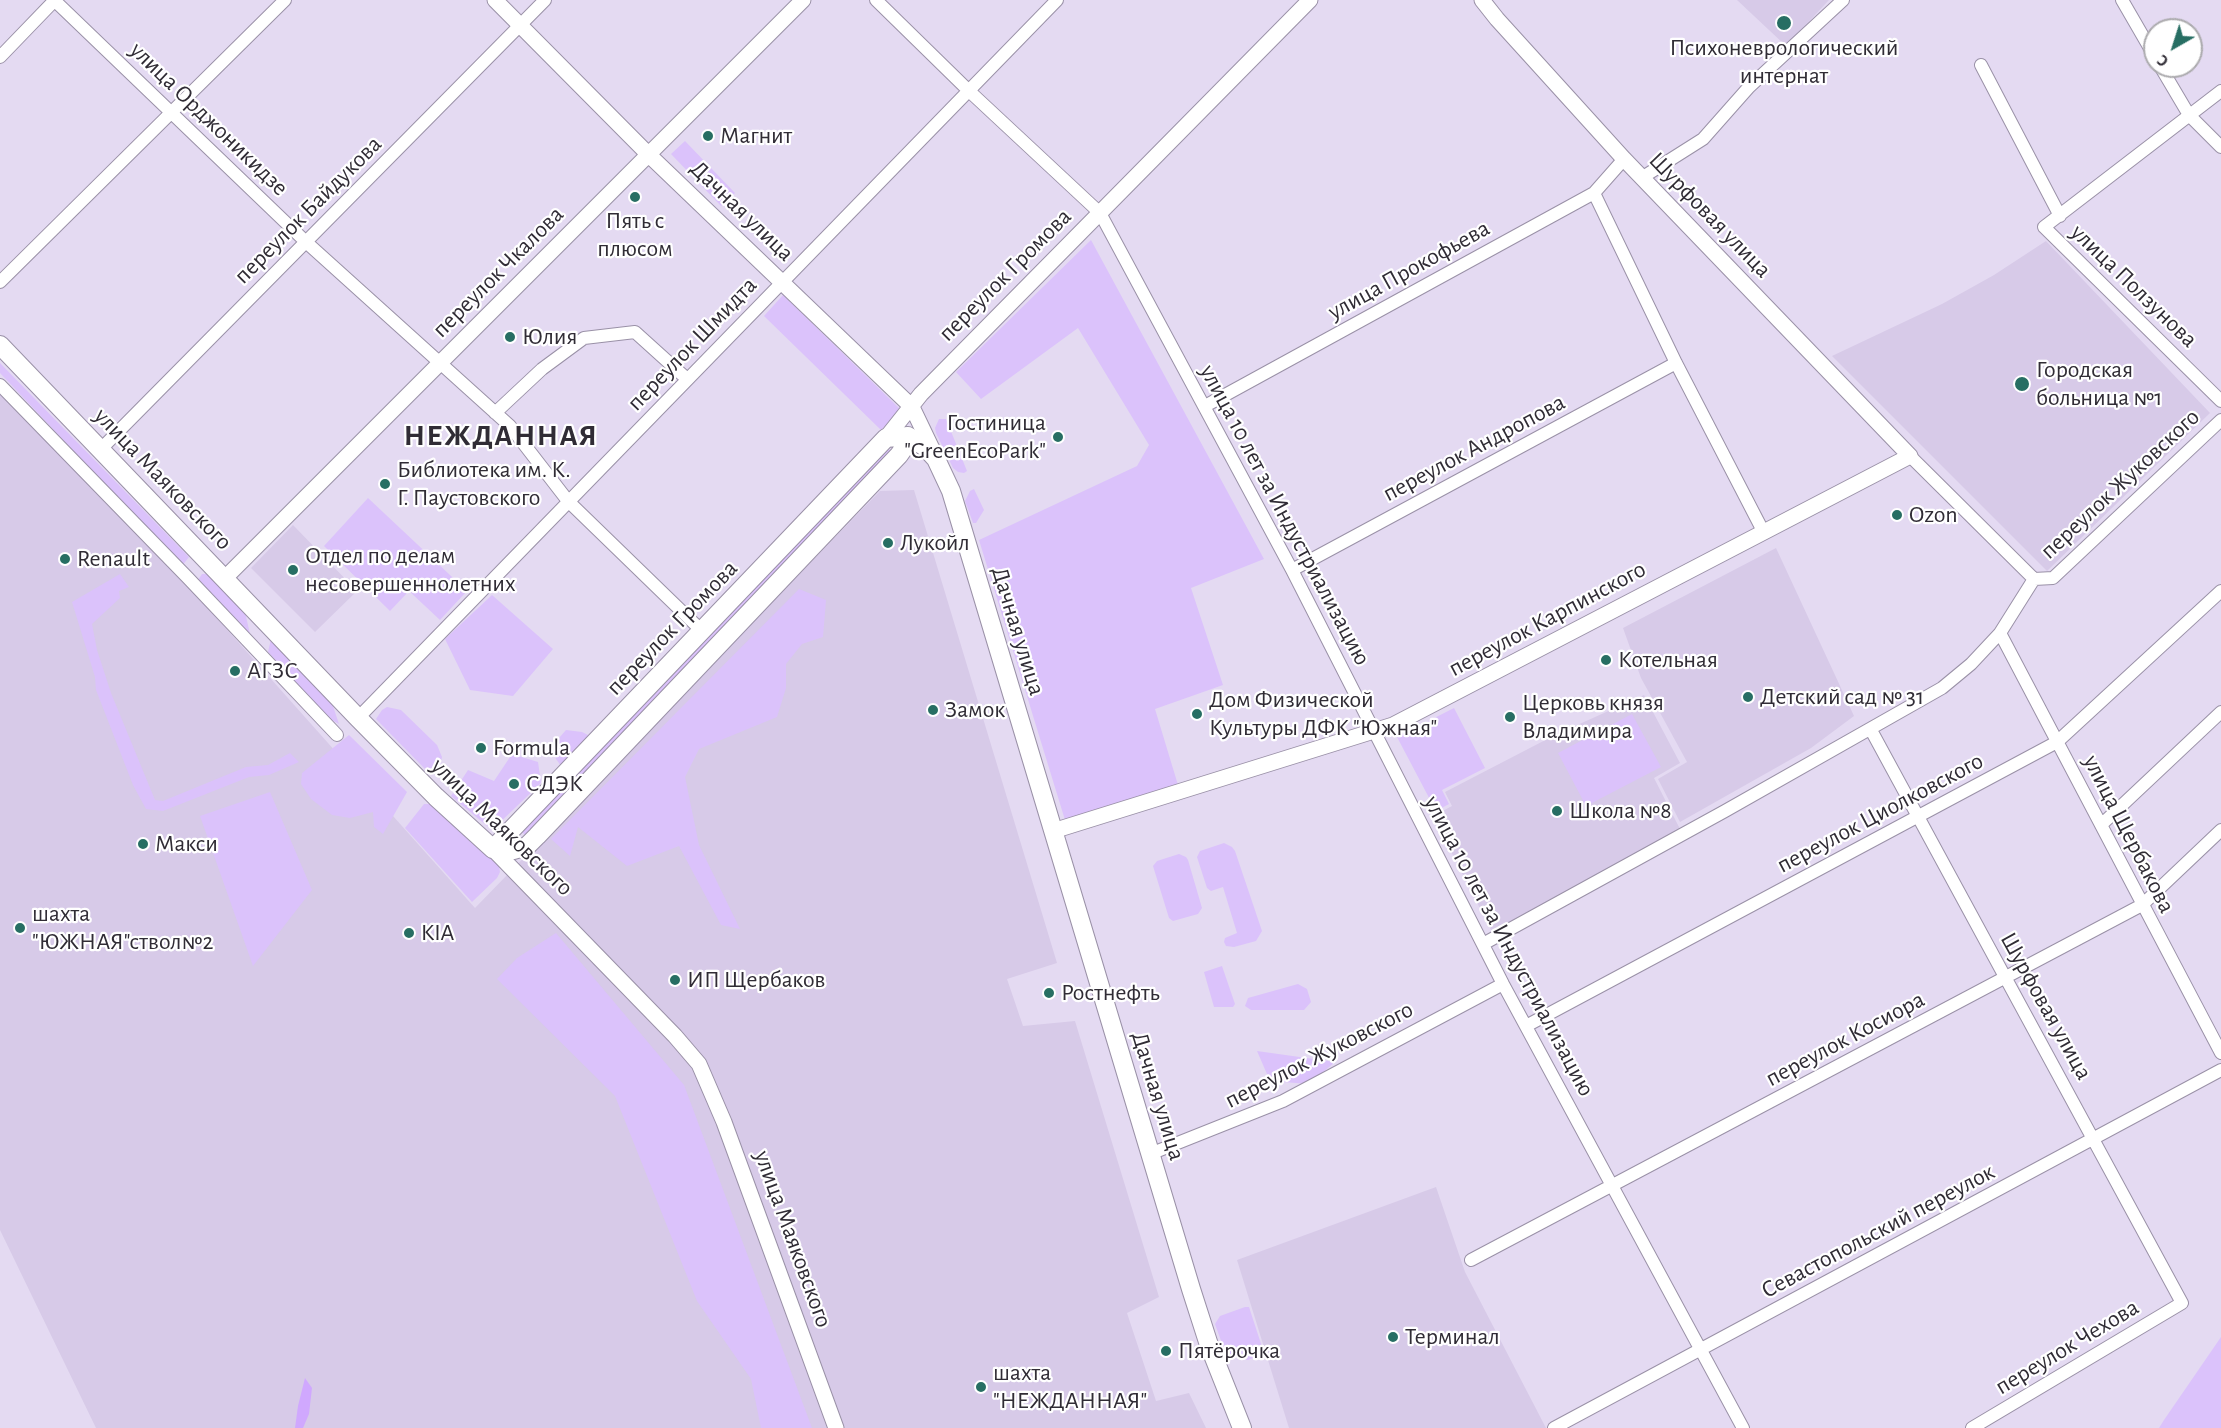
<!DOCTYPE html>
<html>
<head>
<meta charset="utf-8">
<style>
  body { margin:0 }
  #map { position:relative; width:2221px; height:1428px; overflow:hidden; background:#e4daf2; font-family:"Alegreya Sans",sans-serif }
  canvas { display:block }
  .north { position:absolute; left:2143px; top:18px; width:60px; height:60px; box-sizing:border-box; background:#fff; border:2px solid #acabae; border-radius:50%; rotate:219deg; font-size:16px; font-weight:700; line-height:24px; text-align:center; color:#302c35 }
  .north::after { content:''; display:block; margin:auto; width:21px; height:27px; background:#276e63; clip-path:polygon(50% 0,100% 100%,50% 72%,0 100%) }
</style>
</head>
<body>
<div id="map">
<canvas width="2221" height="1428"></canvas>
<div class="north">С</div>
</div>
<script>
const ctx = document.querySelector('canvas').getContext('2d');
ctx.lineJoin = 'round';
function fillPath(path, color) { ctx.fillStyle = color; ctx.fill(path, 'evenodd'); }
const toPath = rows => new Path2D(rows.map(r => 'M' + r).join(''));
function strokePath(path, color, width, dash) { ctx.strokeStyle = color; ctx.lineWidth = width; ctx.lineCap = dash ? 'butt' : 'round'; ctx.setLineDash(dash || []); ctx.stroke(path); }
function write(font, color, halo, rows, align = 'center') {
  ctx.font = font + ' "Alegreya Sans",sans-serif'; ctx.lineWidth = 4.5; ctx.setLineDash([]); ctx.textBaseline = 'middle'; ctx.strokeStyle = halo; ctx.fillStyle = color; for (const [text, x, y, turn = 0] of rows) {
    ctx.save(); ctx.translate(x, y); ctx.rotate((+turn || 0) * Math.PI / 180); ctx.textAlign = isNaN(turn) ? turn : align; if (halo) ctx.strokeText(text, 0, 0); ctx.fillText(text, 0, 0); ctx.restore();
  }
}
const built = toPath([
  [1737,0,1829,0,1786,46],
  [2046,241,2210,413,2047,571,1832,356,1942,304,1994,275],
  [0,392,165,560,475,908,880,491,914,490,1057,963,1007,979,1023,1026,1075,1021,1159,1297,1127,1313,1156,1401,1189,1393,1206,1428,96,1428,0,1230],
  [293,525,357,591,315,632,251,568],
  [1776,548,1854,716,1811,748,1680,822,1658,779,1687,762,1641,678,1623,628],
  [1644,695,1680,763,1654,778,1681,831,1492,932,1433,816,1452,806,1445,792,1555,735],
  [1436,1187,1465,1272,1546,1428,1289,1428,1237,1260]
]);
const green = toPath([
  [685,141,735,193,721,206,671,154],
  [1091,240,1264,559,1191,588,1223,685,1155,709,1178,785,1065,820,979,540,1137,466,1149,445,1078,328,981,399,956,372],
  [783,295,901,410,881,430,764,316],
  [0,363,189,557,182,566,0,373],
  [939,419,946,419,967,471,964,473,958,472,953,468,936,433,935,428],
  [885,446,892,452,526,836,519,829],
  [974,489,984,510,976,523,973,523,965,501,970,491],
  [368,498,467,591,440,620,409,591,390,611,324,546],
  [120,574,129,587,119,591,120,598,92,624,97,650,111,693,155,800,163,801,246,767,268,765,290,753,299,762,269,775,249,777,163,811,146,809,133,785,96,690,95,677,72,602],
  [202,574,208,574,245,612,250,634,198,580],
  [799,589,826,600,823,637,802,644,786,664,786,688,777,717,699,749,685,777,699,845,740,929,721,925,679,846,627,866,578,827,570,856,551,839],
  [492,595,553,649,513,696,470,690,445,639],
  [271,639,332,703,339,724,330,719,268,652],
  [387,707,401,710,437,745,442,757,439,769,427,771,376,719,382,710],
  [1454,708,1485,768,1442,790,1449,804,1436,811,1397,737],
  [1632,714,1661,767,1586,806,1558,753],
  [566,730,582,732,590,736,561,766,556,759,552,750,559,738],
  [349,735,407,792,383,834,374,827,373,812,350,818,332,815,311,799,301,784,302,773],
  [512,754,538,762,541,783,492,830,451,796,468,770,494,781],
  [270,792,312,890,253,966,200,816],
  [424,804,430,804,475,846,498,862,500,872,497,878,472,902,405,828],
  [1224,843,1232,847,1235,851,1262,931,1256,941,1234,947,1226,946,1224,942,1225,938,1237,933,1223,887,1211,891,1207,888,1197,857,1200,851],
  [1179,854,1186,857,1188,860,1202,908,1198,914,1173,921,1169,918,1153,866,1157,861],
  [556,933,684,1085,812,1428,761,1428,751,1379,697,1301,615,1096,497,979,517,958],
  [1222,966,1235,1004,1233,1007,1214,1007,1204,972],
  [1298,984,1307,989,1311,1002,1304,1010,1251,1010,1245,1006,1248,998],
  [1257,1051,1335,1062,1309,1084,1270,1081],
  [1245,1307,1249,1307,1264,1353,1248,1360,1234,1357,1224,1349,1215,1324,1220,1316],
  [2221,1337,2221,1428,2159,1428,2164,1420]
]);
const water = toPath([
  [305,1378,312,1388,309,1414,303,1428,295,1428,298,1406]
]);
const minor = toPath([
  [54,0,306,242,510,426,568,501,702,631],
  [876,0,968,90,1100,213,1292,570,1503,984,1743,1428],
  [2122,0,2155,57],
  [0,57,54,1],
  [1981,65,2060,216],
  [2160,66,2189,115,2221,147],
  [2221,91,2044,227,2221,401],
  [1643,177,1703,139,1749,87,1843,0],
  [1594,193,1676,363,1763,531],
  [0,282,285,0],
  [0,385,188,578,337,735],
  [1205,406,1594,193,1624,159],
  [495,413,542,369,584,338,635,332,687,379],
  [101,449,545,0],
  [1910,456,2034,579],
  [1292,570,1676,363],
  [2000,633,2221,1053],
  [358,718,1057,0],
  [1871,730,2182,1303,1972,1428],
  [2101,825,2221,712],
  [1483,944,1725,811,1942,688,1971,664,2000,633,2034,579,2053,578,2221,420],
  [1526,1026,2057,742,2221,591],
  [1150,1154,1283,1101,1503,984],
  [1471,1260,2142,905,2221,830],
  [1554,1428,2221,1070]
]);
const tertiary = toPath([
  [495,0,649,155,912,407,935,455],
  [886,438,921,394,1310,0],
  [225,578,803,0],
  [1053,831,1393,725,1910,456,1624,159,1497,19,1482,0],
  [493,849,675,1036,699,1064,724,1122,836,1428]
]);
const primary = toPath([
  [0,345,358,718,436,797,493,849],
  [908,436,906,445,899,455,537,836,527,846,514,850,503,851,493,849,886,438,908,436,925,447,936,459,951,491,1191,1289,1209,1345,1242,1428]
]);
const markers = [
  [1784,23,8,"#276e63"],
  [708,136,6,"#276e63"],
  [635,197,6,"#276e63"],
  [510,337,6,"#276e63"],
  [2022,384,8,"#276e63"],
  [1058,437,6,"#276e63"],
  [385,484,6,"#276e63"],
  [1897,515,6,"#276e63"],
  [888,543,6,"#276e63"],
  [65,559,6,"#276e63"],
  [293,570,6,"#276e63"],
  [1606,660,6,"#276e63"],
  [235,671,6,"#276e63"],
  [1748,697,6,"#276e63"],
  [933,710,6,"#276e63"],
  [1197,714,6,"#276e63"],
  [1510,717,6,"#276e63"],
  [481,748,6,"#276e63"],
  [514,784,6,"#276e63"],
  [1557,811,6,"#276e63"],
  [143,844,6,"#276e63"],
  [20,928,6,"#276e63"],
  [409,933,6,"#276e63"],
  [675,980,6,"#276e63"],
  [1049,993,6,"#276e63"],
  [1393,1337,6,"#276e63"],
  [1166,1351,6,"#276e63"],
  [981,1387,6,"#276e63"]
];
const poiNames = [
  ["Психоневрологический",1784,48,"center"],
  ["интернат",1784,76,"center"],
  ["Магнит",720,136],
  ["Пять с",635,221,"center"],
  ["плюсом",635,249,"center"],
  ["Юлия",522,337],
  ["Городская",2036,370],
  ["больница №1",2036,398],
  ["Гостиница",1046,423,"right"],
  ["\"GreenEcoPark\"",1046,451,"right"],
  ["Библиотека им. К.",397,470],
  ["Г. Паустовского",397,498],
  ["Ozon",1909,515],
  ["Лукойл",900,543],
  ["Отдел по делам",305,556],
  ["несовершеннолетних",305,584],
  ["Renault",77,559],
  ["Котельная",1618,660],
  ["АГЗС",247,671],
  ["Детский сад № 31",1760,697],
  ["Дом Физической",1209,700],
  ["Культуры ДФК \"Южная\"",1209,728],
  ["Церковь князя",1522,703],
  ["Владимира",1522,731],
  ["Замок",945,710],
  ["Formula",493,748],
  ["СДЭК",526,784],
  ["Школа №8",1569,811],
  ["Макси",155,844],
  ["шахта",32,914],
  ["\"ЮЖНАЯ\"ствол№2",32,942],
  ["KIA",421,933],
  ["ИП Щербаков",687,980],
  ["Ростнефть",1061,993],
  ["Терминал",1405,1337],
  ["Пятёрочка",1178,1351],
  ["шахта",993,1373],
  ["\"НЕЖДАННАЯ\"",993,1401]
];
const streetNames = [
  ["улица Орджоникидзе",209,119,44],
  ["переулок Байдукова",308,210,-45],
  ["Дачная улица",742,211,44],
  ["Шурфовая улица",1710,215,46],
  ["улица Прокофьева",1409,270,-29],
  ["переулок Чкалова",498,272,-45],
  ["переулок Громова",1005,275,-45],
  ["улица Ползунова",2134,286,44],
  ["переулок Шмидта",692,344,-46],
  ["переулок Андропова",1474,448,-28],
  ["улица Маяковского",163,479,46],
  ["переулок Жуковского",2120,484,-43],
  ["улица 10 лет за Индустриализацию",1285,515,62],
  ["переулок Карпинского",1547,619,-28],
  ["переулок Громова",672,628,-46],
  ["Дачная улица",1018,631,73],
  ["переулок Циолковского",1880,813,-28],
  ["улица Маяковского",502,827,44],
  ["улица Щербакова",2129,834,63],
  ["улица 10 лет за Индустриализацию",1509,946,62],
  ["Шурфовая улица",2046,1006,61],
  ["переулок Косиора",1845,1039,-28],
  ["переулок Жуковского",1319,1055,-27],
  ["Дачная улица",1158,1096,73],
  ["Севастопольский переулок",1878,1231,-28],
  ["улица Маяковского",793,1239,70],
  ["переулок Чехова",2067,1347,-31]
];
const districtNames = [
  ["НЕЖДАННАЯ",501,436]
];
fillPath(built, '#d7cae8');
fillPath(green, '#dbc2fb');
fillPath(water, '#d0a8fe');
strokePath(minor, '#9a91a7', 14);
strokePath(tertiary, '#9a91a7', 17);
strokePath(primary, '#9a91a7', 20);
strokePath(minor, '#fff', 12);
strokePath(tertiary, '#fff', 15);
strokePath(primary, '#fff', 18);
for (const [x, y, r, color] of markers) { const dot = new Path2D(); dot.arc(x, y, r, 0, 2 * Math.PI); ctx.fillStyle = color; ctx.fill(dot); strokePath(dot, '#fff', 2); }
write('24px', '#302c35', '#fff', poiNames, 'left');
write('24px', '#302c35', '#fff', streetNames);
ctx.letterSpacing = '1.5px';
write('bold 30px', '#302c35', '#fff', districtNames);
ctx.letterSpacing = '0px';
</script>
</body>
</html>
